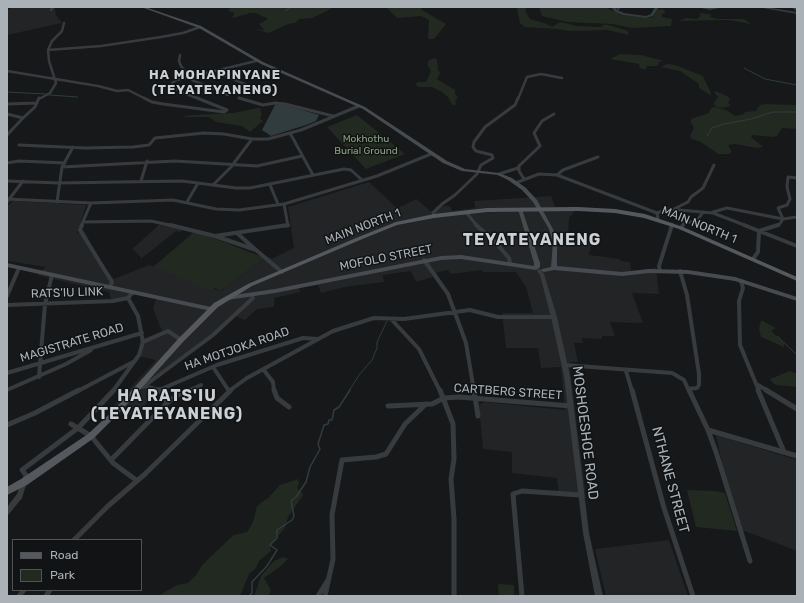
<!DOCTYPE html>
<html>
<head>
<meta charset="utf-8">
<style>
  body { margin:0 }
  #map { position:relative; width:804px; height:603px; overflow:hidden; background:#171819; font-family:Rubik,sans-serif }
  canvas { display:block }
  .frame { position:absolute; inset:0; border:8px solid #aab2b8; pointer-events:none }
  .legend { position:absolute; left:12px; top:539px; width:130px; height:52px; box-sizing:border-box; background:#121314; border:1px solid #4f5356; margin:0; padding:5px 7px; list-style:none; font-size:12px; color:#aab2b8 }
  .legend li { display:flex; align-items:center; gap:8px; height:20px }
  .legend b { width:20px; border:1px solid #4f5356 }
</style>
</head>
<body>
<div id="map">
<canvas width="804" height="603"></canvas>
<div class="frame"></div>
<ul class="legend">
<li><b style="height:5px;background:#55595d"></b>Road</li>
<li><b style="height:11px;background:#222921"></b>Park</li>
</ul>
</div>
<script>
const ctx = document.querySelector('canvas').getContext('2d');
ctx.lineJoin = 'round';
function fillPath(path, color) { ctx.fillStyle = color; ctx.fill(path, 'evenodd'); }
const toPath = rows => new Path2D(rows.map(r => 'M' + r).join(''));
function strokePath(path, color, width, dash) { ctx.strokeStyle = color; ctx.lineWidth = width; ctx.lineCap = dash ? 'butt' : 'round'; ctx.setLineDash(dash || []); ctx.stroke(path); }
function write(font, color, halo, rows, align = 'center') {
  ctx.font = font + ' Rubik,sans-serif'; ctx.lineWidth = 3; ctx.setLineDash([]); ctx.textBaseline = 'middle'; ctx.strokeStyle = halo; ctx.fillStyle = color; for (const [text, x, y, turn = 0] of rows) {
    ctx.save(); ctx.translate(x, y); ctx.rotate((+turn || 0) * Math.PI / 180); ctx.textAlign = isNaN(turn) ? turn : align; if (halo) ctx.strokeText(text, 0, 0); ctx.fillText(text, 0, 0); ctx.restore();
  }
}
const built = toPath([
  [12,7,56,7,55,9,56,15,62,23,7,35,7,11],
  [369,182,397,208,417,199,430,211,432,211,437,206,450,206,452,211,475,208,474,201,551,196,555,207,573,207,574,212,569,218,568,237,591,243,589,255,620,259,621,261,630,262,631,271,656,268,659,294,632,293,643,323,610,322,615,336,602,336,602,339,582,338,583,343,574,343,578,362,569,362,586,498,559,496,557,478,512,473,512,452,483,449,479,405,484,402,565,410,561,367,541,368,538,348,506,348,502,313,533,313,526,287,516,272,483,272,482,270,451,274,448,270,431,274,433,277,416,282,411,271,383,275,384,282,344,287,321,293,318,285,299,288,300,292,274,298,274,307,257,309,245,320,235,316,147,385,158,389,140,411,128,416,112,408,156,360,138,356,140,340,162,331,153,309,156,299,136,295,111,300,109,292,37,275,46,267,7,261,7,206,13,201,86,205,77,233,84,231,86,234,98,259,114,279,149,265,220,291,265,258,269,257,271,259,294,248,288,207],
  [160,224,182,230,180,232,176,231,142,258,132,249],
  [716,435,797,460,797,551,742,530,724,472],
  [669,540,688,596,606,596,595,549]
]);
const green = toPath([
  [231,7,334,7,323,13,312,18,299,19,295,23,288,24,269,33,255,29,264,30,259,24,268,19,256,13,250,13,233,18,232,17,235,13,228,11],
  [386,7,421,7,422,10,446,24,434,39,429,39,428,38,429,20,421,16,397,18],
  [519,7,527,7,525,11,530,19,544,23,552,27,560,22,577,26,601,27,603,25,609,25,628,31,629,35,607,30,569,31,557,29,525,27,520,23,517,9],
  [539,7,606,7,620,15,646,18,653,17,657,10,663,9,666,12,662,14,662,17,672,19,671,26,632,28,613,24,568,22,542,16],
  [699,13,711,14,710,17,717,19,744,19,751,24,728,20,679,21,686,18,697,19,701,16],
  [620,54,641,55,664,61,659,62,657,66,647,66,645,70,640,68,639,64,610,59],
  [435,58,437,60,438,71,441,72,437,79,455,90,455,94,458,98,455,100,456,104,455,105,452,105,448,97,442,92,432,87,418,87,416,85,417,82,426,82,431,71,427,64,429,60],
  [667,64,675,65,703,76,711,93,710,95,699,88,699,84,680,71,661,67],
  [715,91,727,96,730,99,728,103,731,106,722,108,717,107,713,104,718,97,714,92],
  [765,104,797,105,797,129,782,128,777,136,772,137,753,135,751,137,763,147,757,148,735,144,728,145,732,152,729,154,718,154,701,142,692,139,690,136,694,128,691,123,691,119,709,113,710,109,714,107,726,110,735,116,744,114,745,112,756,111,760,105],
  [258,108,263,109,260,110,262,114,260,118,263,121,250,132,242,126,216,122,209,117,181,117,192,115,233,113],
  [357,115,405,154,366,169,327,127],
  [193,233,206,235,265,258,220,291,215,288,210,290,153,267],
  [761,320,776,328,772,330,772,332,784,343,784,347,761,337,759,329],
  [790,371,797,374,797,387,776,385,773,383,770,379],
  [298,479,299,484,297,488,303,494,302,497,288,517,285,528,270,545,271,551,259,561,256,568,249,574,240,596,158,596,177,585,188,583,196,575,202,565,227,541,234,535,247,532,253,522,257,506,269,497,280,485],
  [687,490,716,491,725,493,737,531,696,527],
  [283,557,288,559,281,566,264,578,271,590,269,596,254,596,261,576,274,561],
  [498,584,514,585,514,596,499,596]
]);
const water = toPath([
  [282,104,319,115,316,121,306,125,271,136,262,130,275,105]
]);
const streamFar1 = toPath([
  [285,11,291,7],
  [744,68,765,79,797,85],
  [7,92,46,94],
  [49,95,78,97],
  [707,136,712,128,724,124,751,119,773,112,797,112],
  [777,336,797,355],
  [349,391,359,375,372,360,377,348,377,342,387,321]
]);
const stream = toPath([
  [249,596,252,593,252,582,267,566,277,550,270,545,277,538,277,530,292,520,294,516,291,501,296,497,306,482,310,467,320,449,318,444,324,425,328,424,329,420,332,420,334,410,339,407,350,390]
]);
const river = toPath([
  [611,7,615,7,617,10,624,13,646,16,651,14,655,7,659,7,653,16,646,18,622,15,615,12,611,7],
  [697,7,710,8,724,7,710,10,697,7],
  [757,7,765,7,797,12,797,14,757,7]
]);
const minorFar3 = toPath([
  [793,7,797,10],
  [618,9,619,7],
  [51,10,53,7],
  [48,50,101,46,161,37,183,33,200,27],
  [180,55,179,61,181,66,192,80,228,95],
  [220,70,221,74,247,85],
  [7,71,98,86,117,91,128,90,146,99],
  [239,98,243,99],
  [39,99,50,93,56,83,49,61,48,50,52,41,62,31,64,23],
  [200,99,183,93,173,87,172,83,177,80,256,61],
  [518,99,527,77,541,74,562,78]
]);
const minorFar2 = toPath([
  [144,98,152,102,163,104,224,112,227,110,197,98],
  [239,98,263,105,275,103,285,104,333,116],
  [7,104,37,103],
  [7,114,23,118,7,135],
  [23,118,35,107,39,98],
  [290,133,313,175],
  [19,145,85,148,133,147,149,145,155,138,204,133,224,134,252,139,268,139,301,130,359,106],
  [7,163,19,161,65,163],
  [62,167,175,161,257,166,302,156],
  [499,174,518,168],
  [557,175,563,170,598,157],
  [524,179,519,171,519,166,540,146,534,133,542,121,554,114],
  [7,181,59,183,182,181,236,188,250,188,344,169,351,170,362,180],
  [141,181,147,161],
  [515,183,539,174,557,175,657,213,658,219],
  [213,185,231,167,252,139],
  [270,185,278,204],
  [7,199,91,203,173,200,216,209,239,210,284,204,377,176,431,154],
  [7,202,23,181],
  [57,202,62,167,73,147],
  [187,202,198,183],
  [284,204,288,226,285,226],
  [674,209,688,202,691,197,703,188,714,165],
  [466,212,477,226],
  [713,212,727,208,783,219],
  [657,213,668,209,713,213,747,226],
  [434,216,433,213,442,204,455,195,477,174,481,165,493,158,492,155,476,151,473,147,474,142,485,127,515,105,518,98],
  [783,219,778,208,787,205,790,199,787,187,788,177,797,178],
  [83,222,151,221,174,226],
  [81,226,91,203],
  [671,226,672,224],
  [682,226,684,223,697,221,703,212],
  [775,226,779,225,783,219,797,217]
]);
const minorFar1 = toPath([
  [82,225,80,230,112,282,110,287],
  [170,225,215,236,288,225],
  [476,225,496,243,509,258,510,263],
  [744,225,797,246],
  [681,228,683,225],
  [238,234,256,250],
  [215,236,256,250,282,272],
  [753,259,758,252,759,231,778,225],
  [424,260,448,294,466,343,474,391],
  [660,271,659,266,672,225],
  [680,271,687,295,699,374,699,385,697,388,688,389],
  [741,281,743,288,739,301,740,345,759,391],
  [7,296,19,268],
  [7,305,113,301,128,298],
  [391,319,419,349,440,391],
  [143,342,168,331,181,340],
  [565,365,672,373,684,380,689,391],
  [213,367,229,391],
  [263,369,273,382,274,391],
  [626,371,632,391],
  [7,373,142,333],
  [39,377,45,304,52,275],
  [141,385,159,390,217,365,303,338,318,339],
  [758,385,768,391],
  [143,387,213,335,253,298,251,295],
  [7,390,66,364,91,350],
  [78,391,135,361],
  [113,391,139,355,143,342,138,316,128,298,132,293],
  [188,391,201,385],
  [229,391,247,378,333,331,374,318,404,319,470,310,498,317,554,317]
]);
const minor = toPath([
  [159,390,164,395,167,403],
  [274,390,277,398,289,407],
  [440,390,453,424,454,459,451,479,454,519,454,596],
  [474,390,478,416],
  [632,390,664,508,693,596],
  [689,390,708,430,716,452,750,561],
  [758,390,784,452],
  [766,390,797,409],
  [388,406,432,404,444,398,459,397,571,406],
  [71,424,91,436,113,463,136,480],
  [7,425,35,413,79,390],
  [708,430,797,456],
  [111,460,167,403,176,396,190,390],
  [25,481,26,475,22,470,78,428,114,390],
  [74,540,108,506,145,474,231,390],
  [19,596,24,590],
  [46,596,50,590],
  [318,596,328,580],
  [325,596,333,559,332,515,342,460,376,457,386,454,405,424,426,404],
  [522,596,513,494,522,491,581,495]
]);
const tertiary = toPath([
  [539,269,541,270,544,274,557,317,570,376,589,533,603,596,595,596,583,533,564,376,551,317,540,275,537,271,539,269],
  [24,479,26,480,27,482,22,498,9,514,7,515,7,507,17,494,21,482,22,480,24,479]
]);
const secondary = toPath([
  [141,7,145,7,201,26,263,62,365,107,447,161,465,169,499,173,512,178,526,188,537,200,553,229,557,243,557,266,622,272,649,269,688,270,735,277,797,297,797,301,735,281,688,274,649,273,622,276,554,270,544,272,542,271,541,270,542,269,551,267,553,243,549,229,533,202,522,190,508,180,498,175,462,171,443,163,363,109,261,64,199,28,141,7],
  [518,208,522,208,522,209,540,263,540,267,538,269,536,270,461,259,441,260,275,293,227,300,224,298,227,296,275,289,441,256,461,255,534,266,534,263,518,209,518,208],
  [7,263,211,307,214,309,211,311,7,267,7,263]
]);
const primary = toPath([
  [578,207,615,209,645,214,683,227,797,277,797,281,679,229,644,218,615,213,578,211,487,212,434,218,397,225,360,240,252,286,218,307,183,342,119,413,94,438,27,485,7,495,7,487,21,479,88,434,115,409,179,338,214,303,248,284,356,238,396,222,434,214,487,208,578,207]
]);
const farParknames = [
  ["Mokhothu",366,139],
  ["Burial Ground",366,151]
];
const streetNames = [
  ["MAIN NORTH 1",699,225,22],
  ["MAIN NORTH 1",363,227,-21],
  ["MOFOLO STREET",386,258,-11],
  ["RATS'IU LINK",67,293,-2],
  ["MAGISTRATE ROAD",72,343,-17],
  ["HA MOTJOKA ROAD",237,349,-19],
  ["CARTBERG STREET",508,392,4]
];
const farDistrictnames = [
  ["HA MOHAPINYANE",215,75],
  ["(TEYATEYANENG)",215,90]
];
const nearStreetnames = [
  ["MOSHOESHOE ROAD",585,433,83],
  ["NTHANE STREET",670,480,75]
];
const districtNames = [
  ["TEYATEYANENG",532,240],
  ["HA RATS'IU",167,396],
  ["(TEYATEYANENG)",167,414]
];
fillPath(built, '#232426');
fillPath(green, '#222921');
fillPath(water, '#303c3e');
strokePath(streamFar1, '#303c3e', 1);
strokePath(stream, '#303c3e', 1.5);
fillPath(river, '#303c3e');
strokePath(minorFar3, '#383b3e', 2.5);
strokePath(minorFar2, '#383b3e', 3);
strokePath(minorFar1, '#383b3e', 4);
strokePath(minor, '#383b3e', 5);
fillPath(tertiary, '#383b3e');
fillPath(secondary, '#474a4e');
fillPath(primary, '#55595d');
write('10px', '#89a283', '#121314', farParknames);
write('12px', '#aab2b8', '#121314', streetNames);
ctx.letterSpacing = '1px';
write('bold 13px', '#cbd0d4', '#121314', farDistrictnames);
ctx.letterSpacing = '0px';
write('14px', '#aab2b8', '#121314', nearStreetnames);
ctx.letterSpacing = '1px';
write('bold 16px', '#cbd0d4', '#121314', districtNames);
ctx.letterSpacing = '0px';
</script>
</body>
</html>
